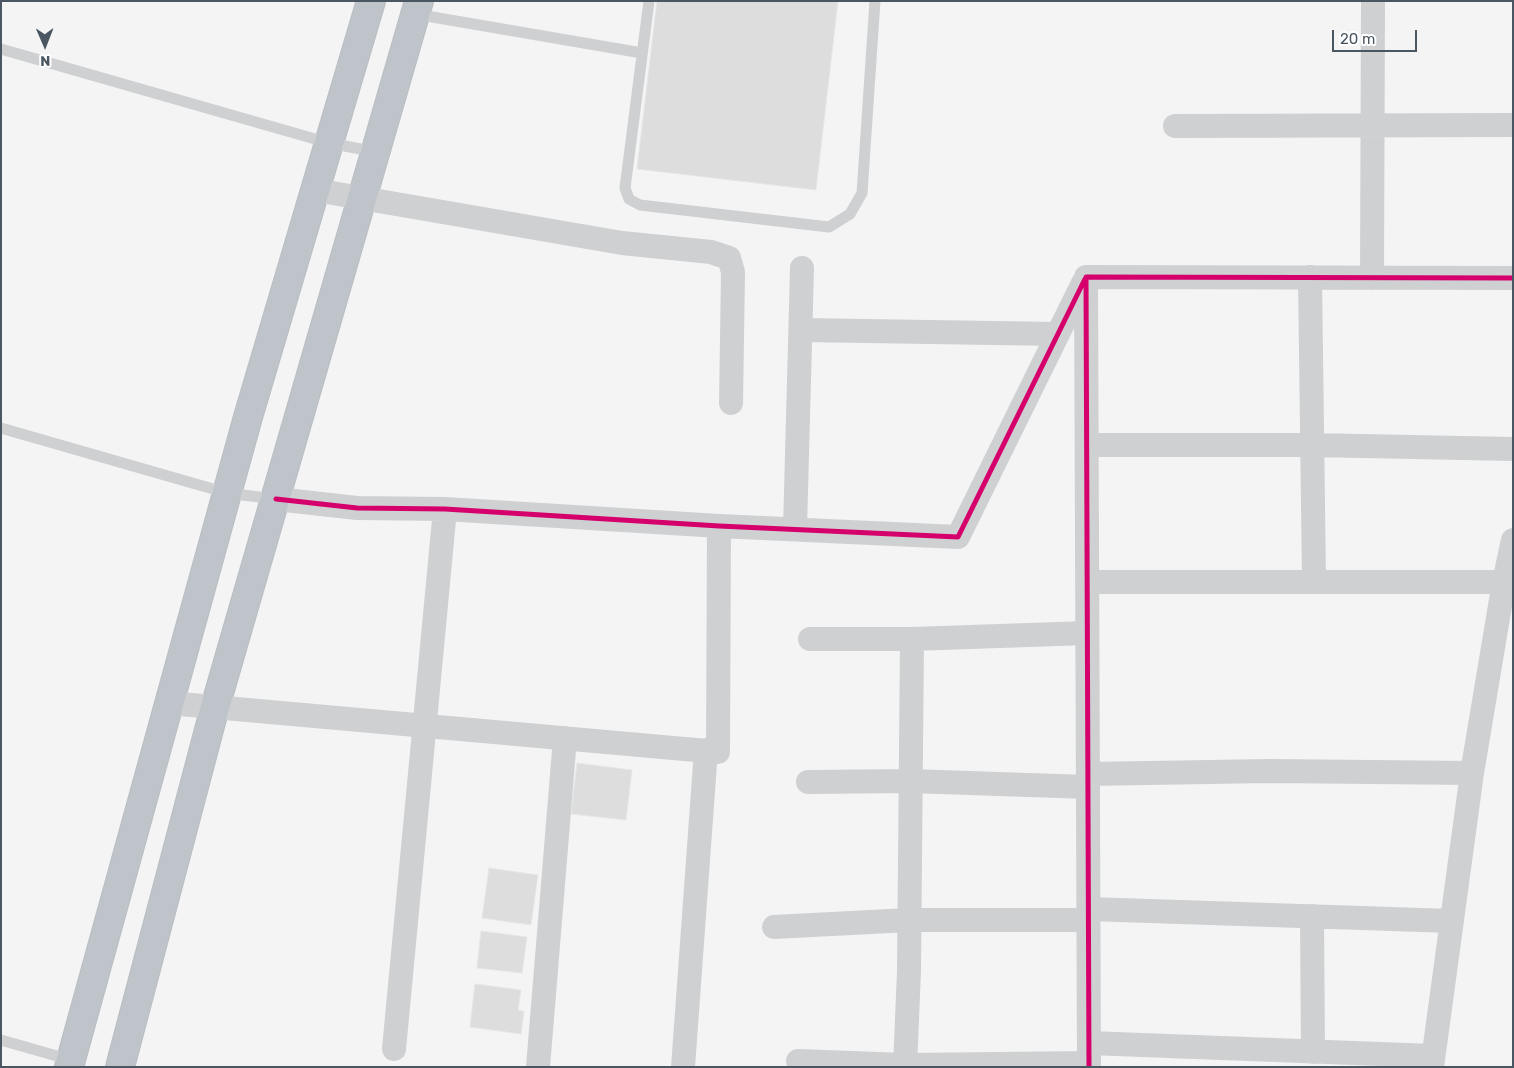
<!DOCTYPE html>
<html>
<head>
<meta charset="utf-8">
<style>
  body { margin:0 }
  #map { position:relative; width:1514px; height:1068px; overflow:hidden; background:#f4f4f4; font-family:Rubik,sans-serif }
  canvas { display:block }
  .frame { position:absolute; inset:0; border:2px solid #4a5661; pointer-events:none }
  .north { position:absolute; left:20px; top:20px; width:50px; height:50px; -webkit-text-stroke:4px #fff; paint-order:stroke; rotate:179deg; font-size:14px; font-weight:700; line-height:20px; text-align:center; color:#4a5661 }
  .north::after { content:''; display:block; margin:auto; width:18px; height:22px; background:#4a5661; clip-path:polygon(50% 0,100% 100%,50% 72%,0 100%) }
  .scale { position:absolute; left:1332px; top:30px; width:85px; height:22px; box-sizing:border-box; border:2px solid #4a5661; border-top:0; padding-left:6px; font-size:15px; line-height:18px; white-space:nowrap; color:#4a5661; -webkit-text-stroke:4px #fff; paint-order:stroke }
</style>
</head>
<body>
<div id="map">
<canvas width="1514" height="1068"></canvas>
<div class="frame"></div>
<div class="north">N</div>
<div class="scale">20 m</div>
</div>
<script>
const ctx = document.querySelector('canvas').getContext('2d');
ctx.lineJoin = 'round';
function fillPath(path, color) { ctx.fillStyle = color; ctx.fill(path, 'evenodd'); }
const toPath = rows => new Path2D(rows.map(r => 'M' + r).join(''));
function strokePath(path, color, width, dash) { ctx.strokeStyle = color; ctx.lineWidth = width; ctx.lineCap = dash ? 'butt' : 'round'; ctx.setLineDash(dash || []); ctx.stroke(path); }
const building = toPath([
  [657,1,838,1,816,190,637,169,657,1],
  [577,763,632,770,626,820,571,814,577,763],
  [489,868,538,875,531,925,482,918,489,868],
  [481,931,527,937,522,973,477,968,481,931],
  [475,984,521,990,518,1010,524,1011,521,1034,470,1027,475,984]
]);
const lane = toPath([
  [649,1,625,188,629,199,640,205,829,227,850,214,862,193,875,1],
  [415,14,642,53],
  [1,49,329,143,376,152],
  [1,428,227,493,275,499],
  [1,1040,71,1060]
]);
const street = toPath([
  [1175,126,1513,125],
  [315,190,622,243,711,252,729,258,733,272,731,403],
  [1310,277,1314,581],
  [1372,278,1373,1],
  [801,330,1058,334],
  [1087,445,1311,445,1513,449],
  [276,499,357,508,445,509,719,526,958,537,1083,283],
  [795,529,802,268],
  [1087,582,1504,582],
  [810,639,912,639],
  [169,703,718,752,719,526],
  [1088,774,1270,771,1472,773],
  [808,782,910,781,1088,787],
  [1089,909,1452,921],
  [1312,916,1313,1052],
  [774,927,909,920,1088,920],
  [1089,1043,1433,1056],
  [394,1049,445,509],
  [798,1061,905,1065,1089,1063],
  [538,1067,565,738],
  [683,1067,706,750],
  [905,1067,909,971,912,639,1087,633],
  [1089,1067,1086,277,1513,278],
  [1432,1067,1472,773,1504,582,1513,540]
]);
const highway = toPath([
  [69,1067,248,417,371,1],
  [120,1067,215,707,419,1]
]);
const cycleway = toPath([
  [276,499,357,508,445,509,719,526,958,537,1085,279],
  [1089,1067,1086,277,1513,278]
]);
fillPath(building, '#ddddde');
strokePath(building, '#e5e6e7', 1);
strokePath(highway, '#b9bec3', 30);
strokePath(lane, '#ced0d2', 11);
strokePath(street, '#ced0d2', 24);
strokePath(highway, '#bec4c9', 28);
strokePath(cycleway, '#d6006c', 5);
</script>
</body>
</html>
